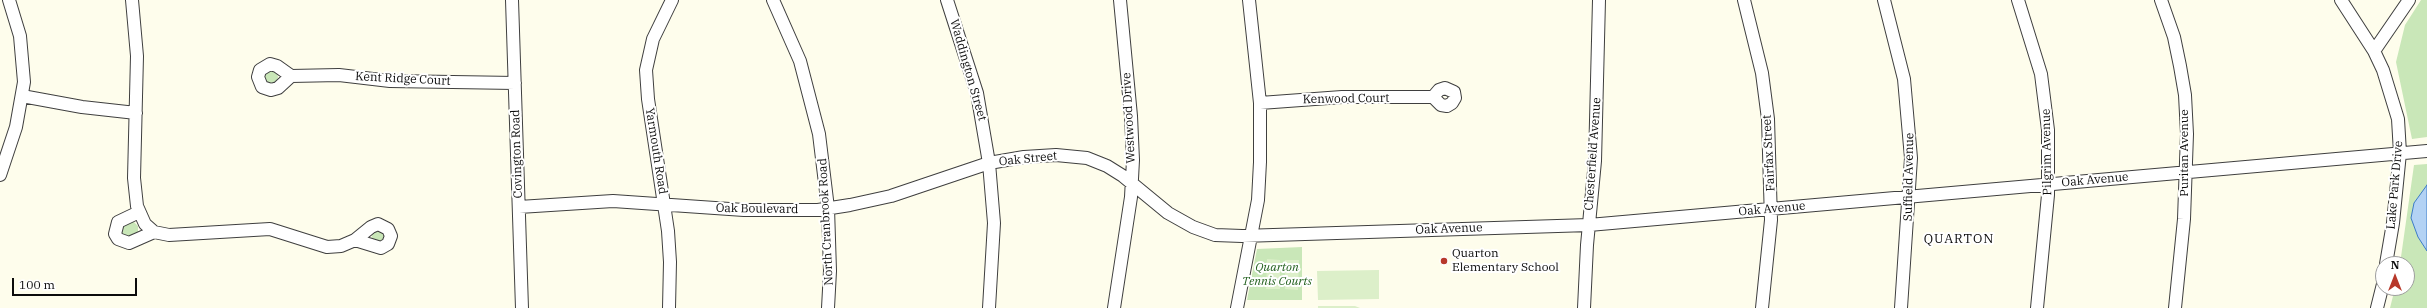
<!DOCTYPE html>
<html>
<head>
<meta charset="utf-8">
<style>
  body { margin:0 }
  #map { position:relative; width:2427px; height:308px; overflow:hidden; background:#fefdec; font-family:"IBM Plex Serif",serif }
  canvas { display:block }
  .north { position:absolute; left:2375px; top:256px; width:40px; height:40px; box-sizing:border-box; background:#fff; border:1px solid #9e9e9e; border-radius:50%; rotate:0deg; font-size:11px; font-weight:700; line-height:16px; text-align:center; color:#0c0c0c }
  .north::after { content:''; display:block; margin:auto; width:14px; height:18px; background:#b7382a; clip-path:polygon(50% 0,100% 100%,50% 72%,0 100%) }
  .scale { position:absolute; left:12px; top:278px; width:125px; height:18px; box-sizing:border-box; border:2px solid #0c0c0c; border-top:0; padding-left:5px; font-size:12px; line-height:14px; white-space:nowrap; color:#0c0c0c; -webkit-text-stroke:3px #fff; paint-order:stroke }
</style>
</head>
<body>
<div id="map">
<canvas width="2427" height="308"></canvas>
<div class="north">N</div>
<div class="scale">100 m</div>
</div>
<script>
const ctx = document.querySelector('canvas').getContext('2d');
ctx.lineJoin = 'round';
function fillPath(path, color) { ctx.fillStyle = color; ctx.fill(path, 'evenodd'); }
const toPath = rows => new Path2D(rows.map(r => 'M' + r).join(''));
function strokePath(path, color, width, dash) { ctx.strokeStyle = color; ctx.lineWidth = width; ctx.lineCap = dash ? 'butt' : 'round'; ctx.setLineDash(dash || []); ctx.stroke(path); }
function write(font, color, halo, rows, align = 'center') {
  ctx.font = font + ' "IBM Plex Serif",serif'; ctx.lineWidth = 4; ctx.setLineDash([]); ctx.textBaseline = 'middle'; ctx.strokeStyle = halo; ctx.fillStyle = color; for (const [text, x, y, turn = 0] of rows) {
    ctx.save(); ctx.translate(x, y); ctx.rotate((+turn || 0) * Math.PI / 180); ctx.textAlign = isNaN(turn) ? turn : align; if (halo) ctx.strokeText(text, 0, 0); ctx.fillText(text, 0, 0); ctx.restore();
  }
}
const green = toPath([
  [2421,0,2427,0,2427,137,2412,139,2396,62,2405,25],
  '264 77a7 7 0 1 1 14 0a7 7 0 1 1-14 0Z',
  [2427,164,2427,308,2390,308,2395,288,2407,288,2407,264,2400,264,2414,165],
  [133,221,138,226,138,233,123,238,121,227],
  [381,230,386,236,382,243,371,240,373,232],
  [1302,247,1302,300,1247,300,1257,249]
]);
const pitch = toPath([
  [1267,259,1280,260,1280,289,1266,289],
  [1285,260,1299,260,1298,290,1285,289],
  [1379,270,1379,299,1318,300,1317,271],
  [1318,306,1355,306,1360,308,1318,308]
]);
const water = toPath([
  [2427,185,2427,251,2418,237,2411,218,2414,203,2427,185]
]);
const minor = toPath([
  [132,0,137,56,134,178,137,206,145,224,154,232,169,235,270,229,327,247,341,246,355,240,381,248,388,244,391,236,388,229,378,224,371,227,355,240],
  [512,0,522,308],
  [773,0,800,61,819,134,828,208,830,271,828,308],
  [947,0,977,93,989,163,994,223,989,308],
  [1744,0,1762,73,1768,119,1771,220,1762,308],
  [1884,0,1904,79,1911,158,1901,308],
  [2018,0,2041,74,2048,130,2048,195,2037,308],
  [2161,0,2174,37,2180,66,2185,95,2187,134,2184,219,2175,308],
  [2341,0,2374,51,2383,70,2398,119,2400,153,2393,223,2386,264],
  [2374,51,2409,0],
  [291,76,278,88,271,90,262,87,258,77,260,70,270,64,277,66,291,76,339,75,390,81,515,83],
  [22,96,82,107,136,113],
  [1260,103,1342,97,1433,97,1441,105,1447,106,1452,103,1455,98,1454,92,1445,88,1439,90,1433,97],
  [0,175,16,127,24,82,20,36,9,0],
  [519,207,613,201,744,210,818,210,850,205,891,196,989,163,1024,157,1056,155,1087,158,1107,166,1123,176,1168,213,1193,227,1215,235,1242,236,1589,225,2427,151],
  [139,212,118,222,115,234,118,239,129,243,154,232],
  [669,308,670,262,668,231,648,99,646,70,653,39,672,0],
  [1114,308,1131,197,1133,160,1131,116,1120,0],
  [1237,308,1258,200,1260,162,1260,103,1249,0],
  [1584,308,1587,245,1595,161,1599,0],
  [2377,308,2383,284]
]);
const markers = [
  [1444,261,4,"#b7382a"]
];
const streetNames = [
  ["Waddington Street",968,70,74],
  ["Kent Ridge Court",403,79,3],
  ["Kenwood Court",1346,99,-1],
  ["Westwood Drive",1129,118,-93],
  ["Yarmouth Road",656,151,81],
  ["Pilgrim Avenue",2047,152,-91],
  ["Fairfax Street",1769,153,-93],
  ["Puritan Avenue",2185,153,-90],
  ["Covington Road",517,154,-92],
  ["Chesterfield Avenue",1593,154,-86],
  ["Oak Street",1028,159,-6],
  ["Suffield Avenue",1909,177,-89],
  ["Oak Avenue",2095,180,-5],
  ["Lake Park Drive",2395,185,-85],
  ["Oak Boulevard",757,209,1],
  ["Oak Avenue",1772,209,-5],
  ["North Cranbrook Road",826,222,-93],
  ["Oak Avenue",1449,229,-2]
];
const poiNames = [
  ["Quarton",1452,254],
  ["Elementary School",1452,268]
];
const parkNames = [
  ["Quarton",1277,268],
  ["Tennis Courts",1277,282]
];
const neighbourhoodNames = [
  ["QUARTON",1959,239]
];
fillPath(green, '#c9e7b8');
fillPath(pitch, '#dcefc9');
fillPath(water, '#b3d2f4');
strokePath(water, '#3d7cc8', 1);
strokePath(minor, '#3f3f3f', 14);
strokePath(minor, '#fff', 12);
for (const [x, y, r, color] of markers) { const dot = new Path2D(); dot.arc(x, y, r, 0, 2 * Math.PI); ctx.fillStyle = color; ctx.fill(dot); strokePath(dot, '#fff', 1.5); }
write('12px', '#0c0c0c', '#fff', streetNames);
write('12px', '#0c0c0c', '#fff', poiNames, 'left');
write('italic 12px', '#23611f', '#fff', parkNames);
ctx.letterSpacing = '1px';
write('13px', '#0c0c0c', '#fff', neighbourhoodNames);
ctx.letterSpacing = '0px';
</script>
</body>
</html>
